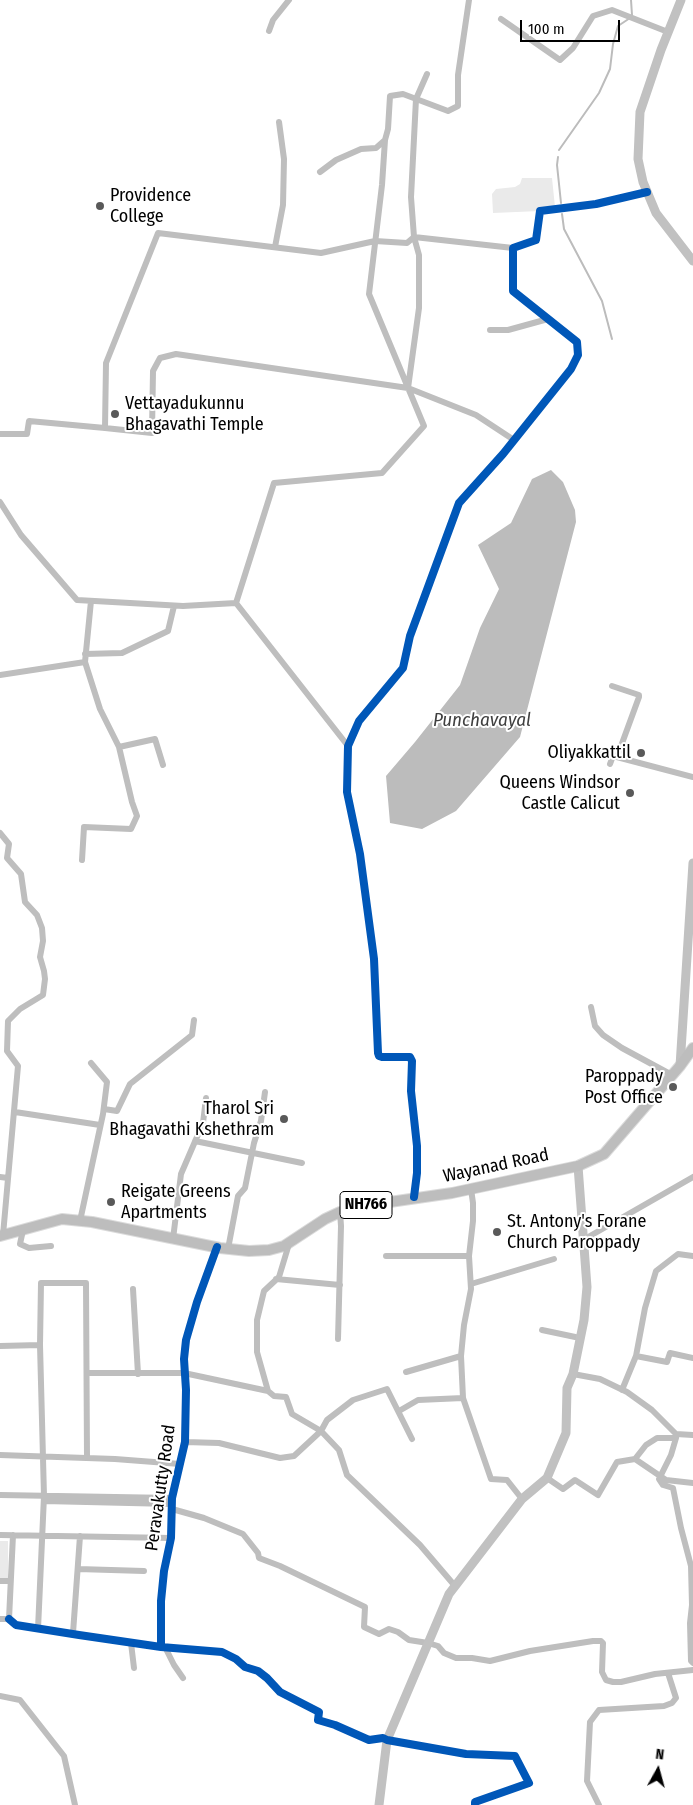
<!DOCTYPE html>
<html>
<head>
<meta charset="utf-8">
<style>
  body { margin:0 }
  #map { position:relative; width:693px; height:1805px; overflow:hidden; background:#fff; font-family:"Fira Sans Condensed",sans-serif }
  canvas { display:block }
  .north { position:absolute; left:633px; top:1745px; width:50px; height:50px; -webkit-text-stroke:4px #fff; paint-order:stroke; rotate:7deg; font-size:14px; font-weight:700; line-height:20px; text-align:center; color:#000 }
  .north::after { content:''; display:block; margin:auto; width:18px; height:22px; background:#000; clip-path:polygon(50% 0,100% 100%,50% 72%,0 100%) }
  .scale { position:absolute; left:520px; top:20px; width:100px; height:22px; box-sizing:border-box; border:2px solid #000; border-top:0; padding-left:6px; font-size:15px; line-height:18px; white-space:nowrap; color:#000; -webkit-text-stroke:4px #fff; paint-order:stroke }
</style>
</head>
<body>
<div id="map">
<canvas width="693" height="1805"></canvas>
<div class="north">N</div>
<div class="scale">100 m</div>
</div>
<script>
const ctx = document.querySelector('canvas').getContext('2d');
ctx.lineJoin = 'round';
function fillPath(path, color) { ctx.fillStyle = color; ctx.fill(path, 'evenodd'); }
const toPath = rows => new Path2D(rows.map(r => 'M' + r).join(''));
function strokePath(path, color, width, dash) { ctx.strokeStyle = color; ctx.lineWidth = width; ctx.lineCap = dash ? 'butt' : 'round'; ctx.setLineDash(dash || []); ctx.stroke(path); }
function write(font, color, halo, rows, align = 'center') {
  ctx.font = font + ' "Fira Sans Condensed",sans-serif'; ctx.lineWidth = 4; ctx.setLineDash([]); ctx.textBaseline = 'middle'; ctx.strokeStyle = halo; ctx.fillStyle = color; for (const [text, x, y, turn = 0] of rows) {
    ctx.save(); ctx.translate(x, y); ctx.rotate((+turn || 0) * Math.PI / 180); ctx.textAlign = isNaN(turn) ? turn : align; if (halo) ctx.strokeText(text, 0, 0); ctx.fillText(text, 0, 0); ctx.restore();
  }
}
const green = toPath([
  [522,178,552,178,555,207,540,211,493,213,492,194,496,189,515,187,520,184],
  [0,1541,8,1541,8,1579,0,1579]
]);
const water = toPath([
  [551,470,563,482,575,510,576,522,520,737,456,811,422,829,390,823,386,776,415,742,460,685,480,628,499,589,478,545,511,523,532,479]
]);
const stream = toPath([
  [631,0,632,15],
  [559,150,599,93,610,69,613,44,618,26,630,18],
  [558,157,557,165,561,203],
  [562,214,564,229,602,301,612,339]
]);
const minor = toPath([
  [501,19,560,60,573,48,593,16,612,10,668,32],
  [269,31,273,20,289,0],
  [320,172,336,160,361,149,376,148,385,140,388,129,390,96,403,94,448,111,458,106,458,75,469,0],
  [275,247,283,205,284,159,279,122],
  [490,330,508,330,548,319],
  [408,388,476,415,514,440],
  [105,428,152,433,153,371,160,358,176,354,408,388,419,308,419,255,414,237,411,197,416,99,427,74],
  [0,434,27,434,29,421,105,428,106,363,158,233,321,253,375,241,407,243,414,237,513,248],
  [0,502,21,535,77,600,183,606,236,603],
  [91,601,85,662,100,709,119,747],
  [85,654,122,653,168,631,174,606],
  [0,675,85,662],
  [612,686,639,695,639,697,617,757],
  [348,746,236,603,274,483,382,473,424,426,369,294,382,185,385,140],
  [600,752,613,756],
  [610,764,613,756,693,777],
  [0,833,9,844,7,858,21,874,25,902,37,915,42,928,43,941,40,957,44,971,45,979,43,995,20,1009,8,1021,7,1051,18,1066,3,1235],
  [82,860,84,827,131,829,137,816,132,802,119,747,155,739,163,765],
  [591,1007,595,1026,603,1035,622,1048,672,1075],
  [104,1109,117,1111,130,1084,192,1035,194,1020],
  [15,1112,100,1125],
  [195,1141,302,1163],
  [0,1177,8,1178],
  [414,1197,417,1173,417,1146,411,1091,412,1061,410,1057,382,1057,379,1056,378,1053,374,959,360,854,347,792,348,746,359,721,403,668,410,636,459,503,503,454,571,369,578,355,577,342,513,291,513,248,536,240,540,211,596,204,647,192],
  [80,1221,103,1114,107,1082,91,1063],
  [23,1230,20,1244,29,1248,51,1246],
  [173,1239,181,1174,203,1123,206,1098],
  [583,1240,693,1177],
  [228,1249,238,1196,245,1188,254,1143,261,1121,265,1092],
  [386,1256,469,1256],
  [276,1279,340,1285],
  [471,1284,554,1259],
  [133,1289,138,1374],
  [542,1330,580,1338],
  [338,1339,341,1226,340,1212],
  [0,1346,40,1345],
  [461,1356,463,1398],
  [636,1356,667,1362,670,1353,693,1358],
  [406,1372,461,1356,464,1325,471,1289,469,1256,473,1221,473,1203,471,1189],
  [87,1373,184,1373,268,1391],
  [573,1374,600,1379,627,1392,652,1410,676,1434,693,1435],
  [622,1390,636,1356,645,1308,656,1271,678,1254,693,1256],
  [399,1411,418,1400,463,1398,491,1479,507,1480,522,1499],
  [676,1438,671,1455,659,1479,663,1485,673,1488,681,1528,691,1566,692,1605,690,1623,691,1661,693,1663],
  [412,1439,387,1389,353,1400,327,1420,321,1431,339,1450,347,1475,420,1545,455,1586],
  [185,1442,219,1443,280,1458,294,1456,321,1431,292,1414,286,1397,274,1396,268,1391,257,1352,257,1320,264,1291,279,1277,289,1244],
  [0,1455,115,1459,180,1464],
  [635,1459,666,1480,693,1483],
  [547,1478,563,1489,575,1480,598,1495,617,1462,635,1459,646,1445,657,1438,676,1438,676,1435],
  [0,1495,172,1498],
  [44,1501,172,1504],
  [172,1509,204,1518,243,1534,258,1553,259,1558,280,1566,365,1607,364,1627,379,1634,389,1629,398,1632,409,1640,428,1643,438,1646,444,1653,456,1658,472,1658,490,1661,530,1651,593,1641,601,1641,603,1643,602,1672,606,1680,613,1682,621,1682,655,1674,693,1670],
  [0,1535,171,1538],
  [78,1569,144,1571],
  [0,1581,10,1581],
  [0,1619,9,1619,16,1625,79,1635,161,1647,222,1652,236,1659,245,1667,258,1671,267,1678,280,1692,319,1712,318,1720,335,1725,369,1740,383,1738,387,1740,466,1754,515,1756,529,1783,475,1802,475,1805],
  [9,1619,13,1535],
  [38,1629,44,1496,40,1345,41,1283,86,1283,87,1458],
  [73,1633,80,1536],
  [131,1643,134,1668],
  [161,1647,161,1601,164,1571,171,1538,172,1498,185,1442,186,1390,184,1359,186,1340,197,1302,217,1247],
  [165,1647,174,1665,183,1678],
  [0,1696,20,1700,64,1756,75,1805],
  [599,1805,587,1781,590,1722,599,1710,664,1706,672,1703,676,1698,668,1673]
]);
const secondary = toPath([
  [681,0,661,50,640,112,638,159,643,182,656,213,693,261],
  [680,1066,693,863],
  [379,1805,387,1740,449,1594,522,1499,547,1478,566,1433,567,1388,573,1374,584,1320,587,1287,578,1166]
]);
const trunk = toPath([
  [0,1236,62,1219,92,1222,220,1248,249,1251,269,1250,284,1246,325,1219,340,1212,376,1204,452,1193,578,1166,604,1154,680,1066,693,1048]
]);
const cycleway = toPath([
  [414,1197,417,1173,417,1146,411,1091,412,1061,410,1057,382,1057,379,1056,378,1053,374,959,360,854,347,792,348,746,359,721,403,668,410,636,459,503,503,454,571,369,578,355,577,342,513,291,513,248,536,240,540,211,596,204,647,192],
  [9,1619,16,1625,79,1635,161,1647,222,1652,236,1659,245,1667,258,1671,267,1678,280,1692,319,1712,318,1720,335,1725,369,1740,383,1738,387,1740,466,1754,515,1756,529,1783,475,1802,475,1805],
  [161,1647,161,1601,164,1571,171,1538,172,1498,185,1442,186,1390,184,1359,186,1340,197,1302,217,1247]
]);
const markers = [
  [100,206,5,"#595959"],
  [115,414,5,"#595959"],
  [641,753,5,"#595959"],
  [630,793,5,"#595959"],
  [673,1087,5,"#595959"],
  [284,1119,5,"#595959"],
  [111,1202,5,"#595959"],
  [497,1232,5,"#595959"]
];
const shields = [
  [366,1205,52]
];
const shieldNames = [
  ["NH766",366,1205]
];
const poiNames = [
  ["Providence",110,196],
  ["College",110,217],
  ["Vettayadukunnu",125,404],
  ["Bhagavathi Temple",125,425],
  ["Oliyakkattil",631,753,"right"],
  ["Queens Windsor",620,783,"right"],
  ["Castle Calicut",620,804,"right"],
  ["Paroppady",663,1077,"right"],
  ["Post Office",663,1098,"right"],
  ["Tharol Sri",274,1109,"right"],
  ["Bhagavathi Kshethram",274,1130,"right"],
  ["Reigate Greens",121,1192],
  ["Apartments",121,1213],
  ["St. Antony's Forane",507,1222],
  ["Church Paroppady",507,1243]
];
const streetNames = [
  ["Wayanad Road",496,1166,-12],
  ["Peravakutty Road",161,1488,-82]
];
const waterNames = [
  ["Punchavayal",482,721]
];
fillPath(green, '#eaeaea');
fillPath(water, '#bcbcbc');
strokePath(stream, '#bcbcbc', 2);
strokePath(trunk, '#dbdbdb', 12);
strokePath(minor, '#bebebe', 6);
strokePath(secondary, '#c1c1c1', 9);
strokePath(trunk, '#bdbdbd', 10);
strokePath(cycleway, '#0057b8', 8);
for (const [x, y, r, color] of markers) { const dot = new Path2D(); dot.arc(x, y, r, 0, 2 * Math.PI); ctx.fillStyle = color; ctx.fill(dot); strokePath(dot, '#fff', 2); }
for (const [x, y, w] of shields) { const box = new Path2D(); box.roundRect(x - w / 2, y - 13.5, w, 27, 4); ctx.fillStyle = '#fff'; ctx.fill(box); strokePath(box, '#000', 1); }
write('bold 16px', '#000', null, shieldNames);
write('18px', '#000', '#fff', poiNames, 'left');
write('18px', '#000', '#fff', streetNames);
write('italic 19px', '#404040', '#fff', waterNames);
</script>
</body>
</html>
